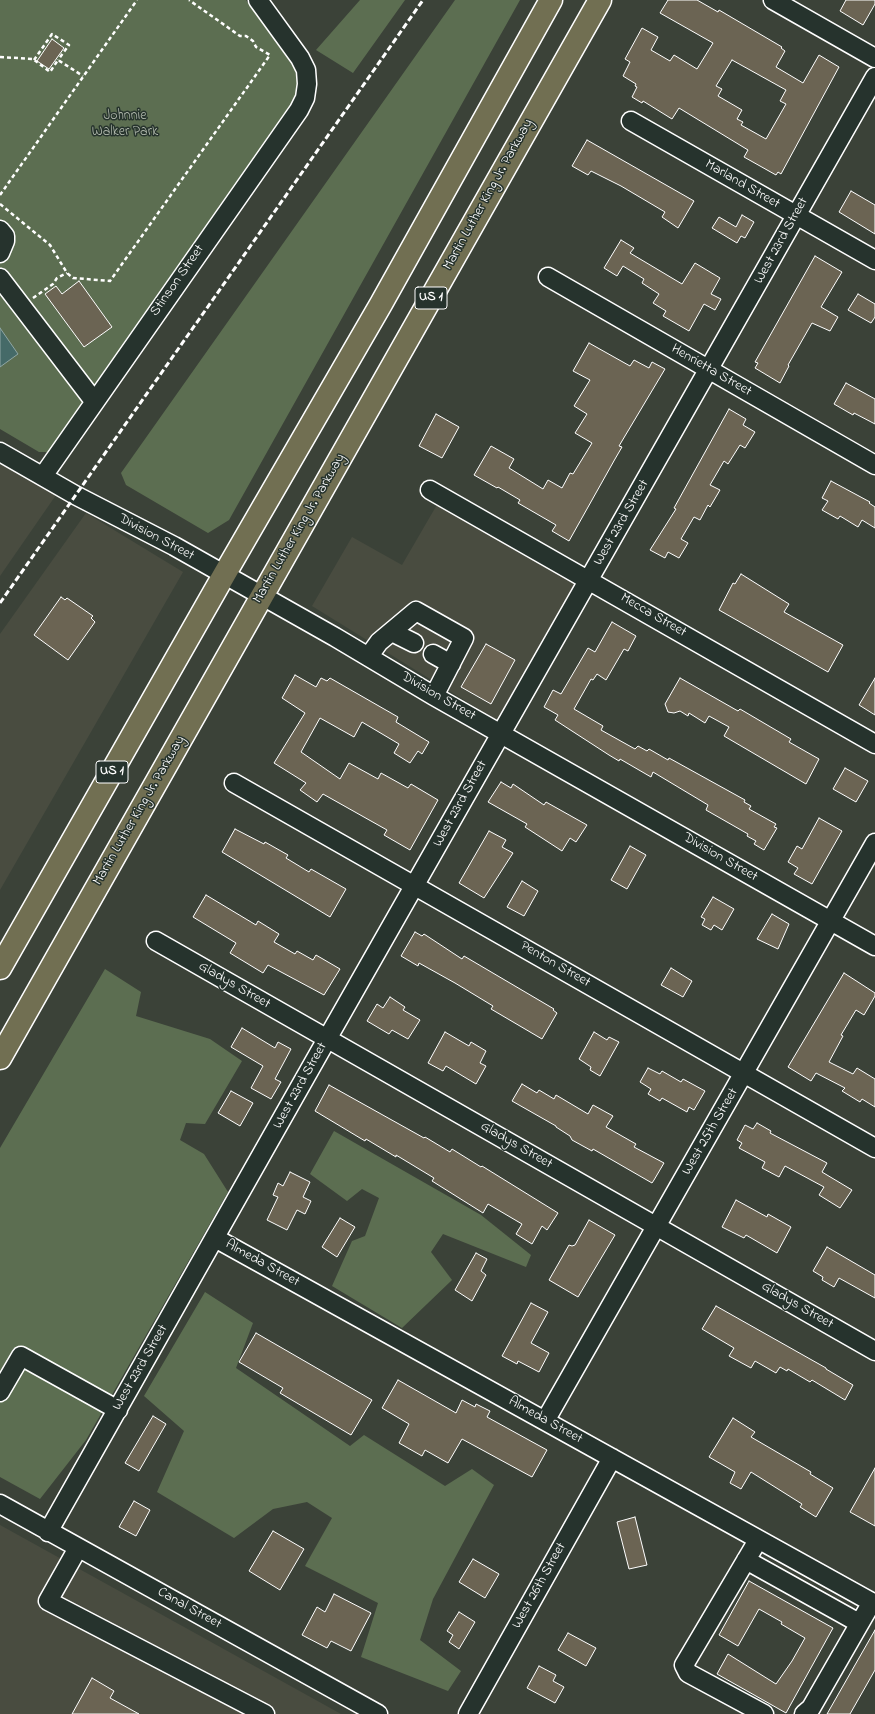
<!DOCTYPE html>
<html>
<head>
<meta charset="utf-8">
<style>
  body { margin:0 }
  canvas { display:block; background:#3b4238 }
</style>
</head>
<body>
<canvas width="875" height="1714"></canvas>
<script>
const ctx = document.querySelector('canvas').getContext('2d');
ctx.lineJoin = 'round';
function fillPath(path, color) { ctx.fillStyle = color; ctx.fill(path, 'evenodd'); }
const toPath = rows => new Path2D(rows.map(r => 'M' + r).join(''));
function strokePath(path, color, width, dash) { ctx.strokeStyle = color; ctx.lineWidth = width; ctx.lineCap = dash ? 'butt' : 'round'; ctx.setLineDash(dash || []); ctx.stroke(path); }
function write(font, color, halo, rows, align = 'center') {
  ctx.font = font + ' "Indie Flower",sans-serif'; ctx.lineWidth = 3; ctx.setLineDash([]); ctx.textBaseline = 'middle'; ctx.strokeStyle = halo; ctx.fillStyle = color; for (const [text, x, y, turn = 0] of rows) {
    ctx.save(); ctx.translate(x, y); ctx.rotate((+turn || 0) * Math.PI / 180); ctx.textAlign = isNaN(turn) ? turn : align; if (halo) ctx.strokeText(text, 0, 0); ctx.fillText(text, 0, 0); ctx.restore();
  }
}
const built = toPath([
  [0,463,56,495,0,576],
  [438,503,576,584,498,721,312,606,352,537,402,565],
  [86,513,183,572,0,890,0,634],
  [0,1525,341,1714,0,1714]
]);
const green = toPath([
  [0,0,246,0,295,69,299,90,295,101,51,448,47,452,39,452,0,429],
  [360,0,405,0,353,73,316,50],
  [455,0,520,0,229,520,208,533,126,485,121,473],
  [105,969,141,992,136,1016,210,1039,242,1061,205,1124,186,1123,180,1140,204,1154,228,1192,86,1440,40,1499,0,1477,0,1148],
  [334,1131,481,1215,531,1255,526,1267,443,1234,431,1252,452,1280,402,1328,332,1286,352,1241,365,1236,379,1198,362,1189,347,1201,310,1174],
  [205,1292,253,1323,236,1368,350,1446,364,1435,445,1486,472,1469,494,1485,433,1599,420,1640,461,1671,448,1691,361,1657,378,1603,305,1566,332,1518,307,1502,273,1509,234,1538,157,1492,184,1431,144,1396]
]);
const water = toPath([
  [0,328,18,354,0,367,0,328]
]);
const building = toPath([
  [668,0,697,0,718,12,719,10,782,47,781,48,785,51,776,67,803,83,819,55,839,67,781,174,778,172,776,175,744,157,748,150,679,108,672,119,643,101,642,103,632,97,637,87,635,86,636,84,623,76,630,62,625,59,642,28,658,37,651,50,670,61,674,55,697,69,713,43,660,13,668,0],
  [732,60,786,90,780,101,786,104,766,139,741,125,743,122,737,119,742,110,718,96,722,89,716,86,732,60],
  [846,0,875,0,875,4,863,25,840,11,846,0],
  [52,39,64,48,49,69,37,61,52,39],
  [587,140,694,201,678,228,662,217,665,212,621,186,591,171,588,175,572,166,587,140],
  [851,191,875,205,875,234,839,212,851,191],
  [742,215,754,222,745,238,741,236,737,243,712,228,719,217,736,227,742,215],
  [621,240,634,248,630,253,682,284,695,263,720,278,711,294,721,299,715,310,704,304,689,331,663,316,666,311,653,303,659,294,642,283,644,279,623,266,617,276,604,268,621,240],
  [815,256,842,272,821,307,838,317,830,331,812,323,788,365,789,366,780,383,755,368,758,363,755,362,815,256],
  [79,281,112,327,84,347,45,294,56,286,62,294,79,281],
  [858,294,875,304,875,317,871,323,848,310,858,294],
  [589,343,630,366,634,360,649,368,652,362,665,369,619,446,622,447,615,459,569,541,552,531,556,525,518,503,520,500,498,487,497,488,474,475,491,446,514,459,509,468,543,489,548,480,562,488,570,473,573,474,592,443,575,433,587,414,574,406,590,380,573,371,589,343],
  [846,383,875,399,875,424,854,413,853,415,834,404,846,383],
  [729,409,746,419,743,425,755,432,745,448,740,445,728,464,724,461,710,485,720,490,710,507,708,505,700,520,694,517,681,539,688,543,679,558,668,552,665,558,650,550,676,509,674,508,729,409],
  [436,414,459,427,442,458,419,446,436,414],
  [831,481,870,502,869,503,875,507,875,528,862,520,858,527,840,516,838,519,822,510,828,501,822,498,831,481],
  [741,574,789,604,784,612,843,645,828,672,719,610,733,583,735,584,741,574],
  [61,597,65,600,67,598,93,616,91,618,95,622,68,660,34,635,61,597],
  [612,622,636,636,628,651,624,649,606,680,597,674,593,680,591,679,574,709,603,726,601,730,635,749,638,746,647,751,649,749,668,760,669,758,745,800,744,802,751,806,749,809,776,824,774,827,777,828,764,850,754,844,756,841,747,836,748,834,706,810,708,805,653,772,651,777,620,759,619,761,609,755,555,720,558,715,544,707,553,690,561,694,588,648,595,652,612,622],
  [486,644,515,660,491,704,461,687,486,644],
  [295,675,316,687,321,678,327,681,330,678,398,717,396,722,429,742,422,754,418,751,410,763,394,753,399,744,362,722,354,737,320,718,301,752,340,779,349,763,378,779,381,773,408,788,411,784,438,800,410,850,384,835,387,830,323,794,317,802,300,790,306,783,274,763,305,713,282,698,295,675],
  [680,678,738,711,740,709,791,739,789,742,819,759,806,784,724,736,729,727,709,716,705,723,689,713,688,716,680,711,674,713,668,712,665,704,680,678],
  [875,678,875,715,859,705,875,678],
  [845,768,868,781,856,802,833,789,845,768],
  [501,782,511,788,513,784,544,805,546,802,587,825,576,842,570,838,562,851,525,827,527,824,488,802,501,782],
  [819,818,842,831,812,884,794,874,798,868,788,862,797,846,802,849,819,818],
  [235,829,264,844,265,842,288,855,286,858,309,872,311,869,346,889,330,917,222,852,235,829],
  [489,831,506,840,502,847,513,853,484,898,459,883,489,831],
  [630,846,646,855,627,889,611,880,630,846],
  [522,881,538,891,524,916,507,907,522,881],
  [206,895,256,925,258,921,279,934,274,942,295,954,297,951,313,960,316,955,340,969,324,995,268,965,263,973,230,953,236,943,193,917,206,895],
  [713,897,734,909,722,930,714,925,711,930,702,925,705,919,701,917,713,897],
  [772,914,789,924,778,949,757,939,772,914],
  [415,932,422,936,424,934,462,959,464,956,554,1009,553,1010,557,1013,542,1039,491,1009,493,1006,455,983,419,963,418,966,401,956,415,932],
  [671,968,692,981,683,997,661,985,671,968],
  [844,973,875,993,875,996,864,1015,856,1010,841,1035,843,1036,829,1062,853,1074,857,1068,875,1079,875,1107,862,1099,860,1102,842,1091,845,1088,816,1073,811,1081,788,1067,844,973],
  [390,997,405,1007,403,1010,420,1020,408,1039,392,1030,389,1034,367,1021,377,1004,383,1008,390,997],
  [242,1028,275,1048,278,1042,291,1049,275,1079,281,1082,271,1099,251,1088,263,1066,231,1047,242,1028],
  [445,1032,469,1046,471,1042,486,1051,480,1063,486,1066,476,1084,446,1066,443,1071,428,1063,445,1032],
  [594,1032,607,1040,609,1037,619,1042,600,1076,590,1070,591,1067,579,1059,594,1032],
  [648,1068,660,1074,662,1071,681,1082,683,1079,705,1091,694,1110,689,1107,687,1112,662,1098,660,1101,648,1094,651,1089,640,1082,648,1068],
  [522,1084,537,1093,539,1090,554,1099,556,1095,588,1114,593,1105,613,1116,606,1127,636,1144,634,1147,664,1163,654,1180,652,1183,593,1149,592,1151,572,1140,570,1136,556,1127,556,1126,512,1101,522,1084],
  [329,1085,424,1138,425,1137,450,1152,452,1149,481,1167,482,1166,558,1213,547,1230,542,1226,532,1244,516,1234,522,1224,488,1204,483,1213,432,1181,434,1178,396,1155,396,1157,366,1139,365,1141,315,1111,329,1085],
  [231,1091,253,1103,240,1126,218,1113,231,1091],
  [757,1123,771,1131,770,1133,827,1163,822,1172,852,1190,840,1208,819,1195,824,1187,785,1166,779,1177,762,1168,765,1162,739,1148,742,1143,737,1140,745,1125,753,1129,757,1123],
  [290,1172,310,1182,303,1197,311,1201,305,1214,297,1210,287,1230,267,1220,278,1197,273,1195,278,1183,283,1186,290,1172],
  [736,1200,767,1217,768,1214,791,1227,777,1253,746,1235,744,1238,722,1227,736,1200],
  [340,1218,355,1227,337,1257,322,1247,340,1218],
  [589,1220,615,1235,578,1297,549,1280,569,1245,572,1246,575,1245,589,1220],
  [827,1247,875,1275,875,1298,839,1278,834,1287,822,1280,823,1277,813,1271,827,1247],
  [476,1253,487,1259,481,1271,486,1275,472,1301,455,1290,476,1253],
  [531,1303,548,1312,531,1343,549,1353,539,1372,518,1361,517,1364,502,1356,531,1303],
  [716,1306,826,1368,826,1369,853,1385,845,1400,812,1380,810,1382,788,1369,787,1371,780,1367,776,1373,755,1361,751,1368,729,1356,734,1348,702,1329,716,1306],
  [256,1333,372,1400,351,1435,280,1393,283,1388,239,1362,256,1333],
  [398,1380,456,1413,462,1400,475,1407,476,1404,490,1411,487,1417,547,1450,532,1477,462,1439,448,1463,425,1450,422,1456,399,1443,409,1424,382,1408,398,1380],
  [153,1416,166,1424,139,1471,125,1463,153,1416],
  [733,1418,755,1432,751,1437,811,1472,810,1474,833,1488,816,1517,800,1507,802,1504,751,1472,741,1489,730,1483,735,1472,709,1457,733,1418],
  [875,1468,875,1526,850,1512,875,1468],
  [134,1501,150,1510,136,1536,119,1527,134,1501],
  [635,1517,647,1565,629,1569,617,1522,635,1517],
  [273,1531,304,1549,280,1590,249,1571,273,1531],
  [473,1559,499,1574,485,1598,459,1582,473,1559],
  [749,1581,833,1628,786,1713,717,1674,728,1654,776,1684,792,1661,805,1638,781,1624,782,1622,759,1609,738,1646,719,1635,749,1581],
  [334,1594,371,1613,351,1651,331,1641,327,1648,302,1635,317,1607,325,1612,334,1594],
  [459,1612,475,1622,459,1649,449,1642,453,1635,447,1631,459,1612],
  [875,1630,875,1670,850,1714,827,1714,875,1630],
  [568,1633,596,1648,586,1666,558,1650,568,1633],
  [539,1666,556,1675,553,1681,564,1687,555,1703,527,1688,539,1666],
  [92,1678,114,1691,110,1698,139,1714,72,1714,92,1678]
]);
const path = toPath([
  [0,57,33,59,50,72,58,60,83,76],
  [34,60,52,34,69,45,58,60],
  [0,195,137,0],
  [0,204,50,245,67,273,73,278,110,281,270,55,256,47,253,41,246,36,240,36,189,0],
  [33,298,53,284,57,278,67,273]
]);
const minor = toPath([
  [773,0,875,58],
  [631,121,875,260],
  [0,230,5,236,5,241,0,253],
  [548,277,875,465],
  [0,278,94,401],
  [0,452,75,495,174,546,335,637,434,696,875,946],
  [43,476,299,110,305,98,307,84,306,70,300,58,258,0],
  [430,490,875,744],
  [392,632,414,643],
  [433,654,451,664],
  [369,656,379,642,416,611,464,638,434,696],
  [234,783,875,1148],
  [156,941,875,1351],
  [215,1238,875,1604],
  [0,1392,21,1356,118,1410],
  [545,1421,875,843],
  [0,1504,378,1714],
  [48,1532,327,1039,875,77],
  [758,1540,684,1665,688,1673,764,1714],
  [78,1548,48,1601,265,1714],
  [746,1560,859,1623],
  [468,1714,612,1458],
  [804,1714,811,1708,872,1602]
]);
const highway = toPath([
  [0,968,224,575,381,304,551,0],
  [0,1058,600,0]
]);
const rail = toPath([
  [0,603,423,0]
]);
const shields = [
  [431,298,32],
  [112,772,32]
];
const shieldNames = [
  ["US 1",431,298],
  ["US 1",112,772]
];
const parkNames = [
  ["Johnnie",125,117],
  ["Walker Park",125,133]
];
const streetNames = [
  ["Marland Street",742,185,30],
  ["Martin Luther King Jr. Parkway",489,195,-61],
  ["West 23rd Street",782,241,-61],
  ["Stinson Street",178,281,-55],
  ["Henrietta Street",711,371,30],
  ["West 23rd Street",622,523,-60],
  ["Martin Luther King Jr. Parkway",300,529,-60],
  ["Division Street",156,538,28],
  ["Mecca Street",653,616,30],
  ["Division Street",438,697,30],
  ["West 23rd Street",461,804,-61],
  ["Martin Luther King Jr. Parkway",140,811,-60],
  ["Division Street",720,858,30],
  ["Penton Street",555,965,30],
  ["Gladys Street",234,986,30],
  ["West 23rd Street",301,1086,-61],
  ["West 25th Street",711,1132,-60],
  ["Gladys Street",516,1146,30],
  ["Almeda Street",262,1264,29],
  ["Gladys Street",797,1306,30],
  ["West 23rd Street",141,1368,-60],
  ["Almeda Street",545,1421,29],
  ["West 26th Street",540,1586,-61],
  ["Canal Street",189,1609,29]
];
fillPath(built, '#494c40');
fillPath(green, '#5c6e51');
fillPath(water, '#456a68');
strokePath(water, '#8fa6a4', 1);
fillPath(building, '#6b6453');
strokePath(building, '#fff', 1);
strokePath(minor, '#fff', 21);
strokePath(highway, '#fff', 25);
strokePath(path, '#fff', 2.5, [4, 3]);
strokePath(minor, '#26332d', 18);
strokePath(highway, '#716f52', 22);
strokePath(rail, '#fff', 3, [6, 3]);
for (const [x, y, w] of shields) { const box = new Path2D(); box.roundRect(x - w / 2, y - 11, w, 22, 3); ctx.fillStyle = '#26332d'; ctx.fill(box); strokePath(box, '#fff', 1); }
write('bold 13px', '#fff', null, shieldNames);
write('14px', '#b6beb1', '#26332d', parkNames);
write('14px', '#fff', '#26332d', streetNames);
</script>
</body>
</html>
